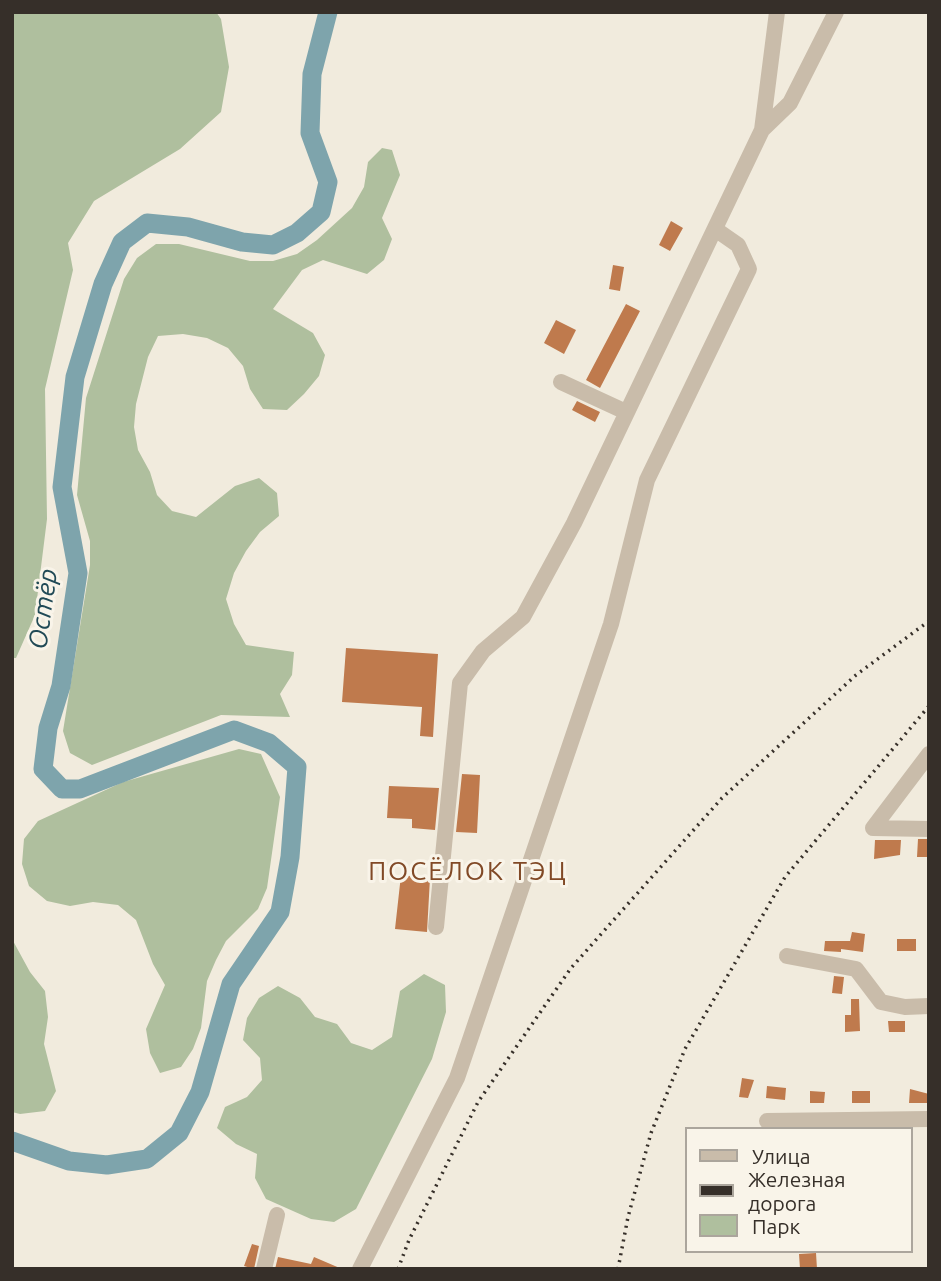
<!DOCTYPE html>
<html>
<head>
<meta charset="utf-8">
<style>
  body { margin:0 }
  #map { position:relative; width:941px; height:1281px; overflow:hidden; background:#f1ebdd; font-family:Ubuntu,sans-serif }
  canvas { display:block }
  .frame { position:absolute; inset:0; border:14px solid #362f29; pointer-events:none }
  .legend { position:absolute; left:685px; top:1127px; width:228px; height:126px; box-sizing:border-box; background:#f9f4e9; border:2px solid #aba59c; margin:0; padding:9px 12px; list-style:none; font-size:21px; color:#362f29 }
  .legend li { display:flex; align-items:center; gap:14px; height:35px }
  .legend b { width:35px; border:2px solid #aba59c }
</style>
</head>
<body>
<div id="map">
<canvas width="941" height="1281"></canvas>
<div class="frame"></div>
<ul class="legend">
<li><b style="height:9px;background:#c9bcaa"></b>Улица</li>
<li><b style="height:9px;background:#362f29"></b>Железная дорога</li>
<li><b style="height:19px;background:#afbf9e"></b>Парк</li>
</ul>
</div>
<script>
const ctx = document.querySelector('canvas').getContext('2d');
ctx.lineJoin = 'round';
function fillPath(path, color) { ctx.fillStyle = color; ctx.fill(path, 'evenodd'); }
const toPath = rows => new Path2D(rows.map(r => 'M' + r).join(''));
function strokePath(path, color, width, dash) { ctx.strokeStyle = color; ctx.lineWidth = width; ctx.lineCap = dash ? 'butt' : 'round'; ctx.setLineDash(dash || []); ctx.stroke(path); }
function write(font, color, halo, rows, align = 'center') {
  ctx.font = font + ' Ubuntu,sans-serif'; ctx.lineWidth = 6; ctx.setLineDash([]); ctx.textBaseline = 'middle'; ctx.strokeStyle = halo; ctx.fillStyle = color; for (const [text, x, y, turn = 0] of rows) {
    ctx.save(); ctx.translate(x, y); ctx.rotate((+turn || 0) * Math.PI / 180); ctx.textAlign = isNaN(turn) ? turn : align; if (halo) ctx.strokeText(text, 0, 0); ctx.fillText(text, 0, 0); ctx.restore();
  }
}
const green = toPath([
  [12,12,216,12,221,19,229,67,221,112,180,149,94,201,68,243,73,270,45,389,47,519,35,615,16,658,12,658],
  [382,148,392,150,400,175,382,218,392,239,384,260,367,274,323,260,302,270,273,309,313,333,325,355,319,376,304,394,287,410,263,409,250,389,243,366,228,348,207,338,183,334,158,336,148,357,136,404,134,427,138,450,150,472,157,495,172,511,196,517,235,486,259,478,277,493,279,516,260,532,246,551,234,573,226,599,234,624,246,645,294,652,292,675,280,694,290,717,221,715,92,765,70,753,63,731,90,565,90,541,77,495,86,398,124,279,137,258,156,244,179,244,250,261,273,261,297,254,317,240,352,208,364,187,368,162],
  [239,749,261,754,280,797,267,888,258,909,226,941,216,960,207,981,201,1028,193,1049,181,1067,160,1073,150,1053,146,1029,165,985,153,964,136,920,118,905,93,902,70,906,47,901,29,886,22,864,24,839,38,821,123,782],
  [12,939,30,972,45,991,48,1017,44,1044,56,1091,45,1111,20,1114,12,1112],
  [424,974,445,985,446,1012,432,1059,356,1209,334,1222,311,1219,266,1199,255,1178,257,1154,236,1144,217,1128,225,1107,247,1097,262,1080,260,1058,243,1040,247,1018,259,998,278,986,300,998,315,1017,337,1024,351,1043,372,1050,392,1037,400,991]
]);
const river = toPath([
  [12,1141,69,1161,107,1165,147,1159,179,1133,200,1092,231,984,280,912,290,857,297,767,269,743,234,730,80,789,62,789,43,769,48,728,61,686,78,573,62,487,75,377,103,284,122,242,147,223,188,227,242,242,273,245,297,233,321,212,328,182,310,133,312,74,328,12]
]);
const building = toPath([
  [671,221,683,228,670,251,659,245],
  [613,265,624,267,620,291,609,289],
  [626,304,640,311,600,388,586,380],
  [556,320,576,330,564,354,544,343],
  [577,401,600,412,595,422,572,410],
  [346,648,438,654,433,737,420,736,422,707,342,702],
  [462,774,480,775,477,833,456,832],
  [389,786,439,788,435,830,412,828,412,819,387,818],
  [918,839,929,839,929,857,917,857],
  [875,840,901,840,900,855,874,859],
  [401,875,430,878,427,932,395,929],
  [852,932,865,934,863,952,841,949,841,952,824,951,825,941,850,941],
  [897,939,916,939,916,951,897,951],
  [834,976,844,977,842,994,832,993],
  [851,999,859,999,860,1031,845,1032,845,1015,851,1015],
  [888,1021,905,1021,905,1032,889,1032],
  [742,1078,754,1080,748,1098,739,1097],
  [767,1086,786,1088,785,1100,766,1098],
  [910,1089,929,1094,929,1103,909,1103],
  [810,1091,825,1092,824,1103,810,1103],
  [852,1091,870,1091,870,1103,852,1103],
  [252,1244,259,1246,254,1269,244,1266],
  [816,1253,817,1269,800,1269,799,1254],
  [278,1257,311,1264,314,1257,342,1269,275,1269]
]);
const minor = toPath([
  [762,130,790,103,836,12],
  [561,382,626,412],
  [873,828,929,754],
  [873,828,929,829],
  [436,927,460,683,483,651,523,617,574,523,762,130,777,12],
  [787,956,856,969,881,1002,905,1007,929,1006],
  [767,1121,929,1119],
  [264,1269,277,1215],
  [360,1269,457,1078,611,624,647,480,749,269,738,245,715,229]
]);
const rail = toPath([
  [398,1269,409,1240,478,1102,571,968,722,798,856,675,929,621],
  [618,1269,628,1217,651,1133,685,1049,785,877,929,706]
]);
const waterNames = [
  ["Остёр",43,609,-82]
];
const neighbourhoodNames = [
  ["ПОСЁЛОК ТЭЦ",468,871]
];
fillPath(green, '#afbf9e');
strokePath(river, '#7ea4ac', 19);
fillPath(building, '#bf7a4d');
strokePath(minor, '#c9bcaa', 16);
strokePath(rail, '#362f29', 3.5, [2, 5]);
write('italic 26px', '#214a56', '#f9f4e9', waterNames);
ctx.letterSpacing = '2px';
write('26px', '#814926', '#f9f4e9', neighbourhoodNames);
ctx.letterSpacing = '0px';
</script>
</body>
</html>
